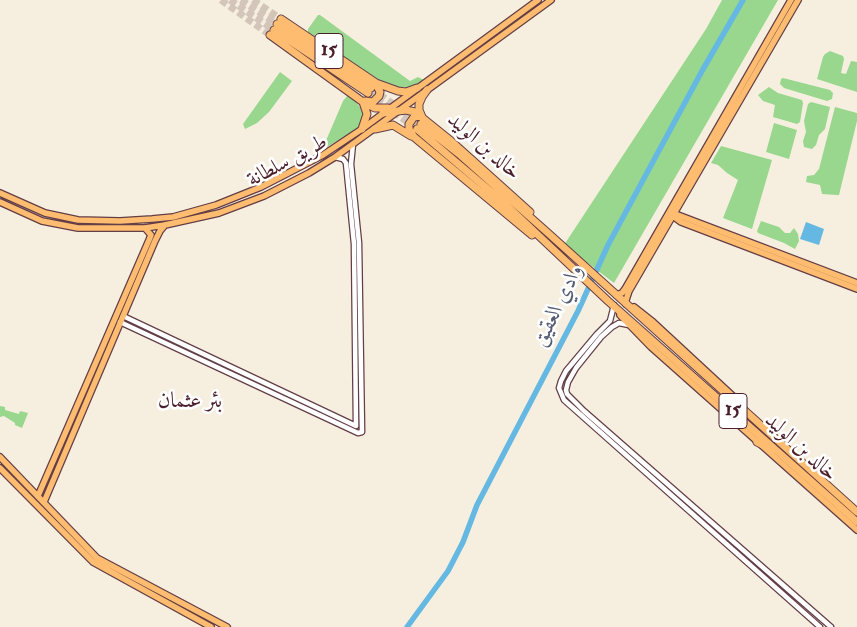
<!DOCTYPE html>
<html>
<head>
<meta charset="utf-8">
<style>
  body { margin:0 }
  canvas { display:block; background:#f6efdf }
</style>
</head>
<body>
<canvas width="857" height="627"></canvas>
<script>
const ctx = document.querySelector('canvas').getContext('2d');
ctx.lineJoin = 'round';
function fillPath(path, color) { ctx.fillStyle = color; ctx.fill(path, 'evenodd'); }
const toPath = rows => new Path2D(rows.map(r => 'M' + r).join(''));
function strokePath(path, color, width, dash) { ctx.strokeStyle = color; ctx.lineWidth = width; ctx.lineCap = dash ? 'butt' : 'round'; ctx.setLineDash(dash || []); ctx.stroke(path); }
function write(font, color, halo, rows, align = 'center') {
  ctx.font = font + ' "IM FELL Double Pica",Amiri,serif'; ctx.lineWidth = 5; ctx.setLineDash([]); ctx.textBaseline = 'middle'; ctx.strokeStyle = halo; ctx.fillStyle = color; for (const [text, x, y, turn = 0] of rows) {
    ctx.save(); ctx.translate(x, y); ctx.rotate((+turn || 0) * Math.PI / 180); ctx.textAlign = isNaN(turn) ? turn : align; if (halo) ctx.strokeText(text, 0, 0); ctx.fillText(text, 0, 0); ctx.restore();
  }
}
const green = toPath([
  [722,0,778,0,614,283,564,245,706,29],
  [318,15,320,15,410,81,418,77,424,80,415,85,406,87,396,87,380,83,308,32,308,29],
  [830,51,843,56,844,59,841,73,846,74,851,61,857,62,857,92,817,79,823,57,825,54],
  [280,72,292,81,269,112,257,123,245,129,243,124],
  [783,78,830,90,833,93,832,99,827,101,784,88,780,84,781,79],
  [769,87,778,93,802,100,803,103,800,122,797,124,773,117,775,105,763,101,758,95],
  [347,96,350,96,363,110,364,113,362,124,355,130,322,150,343,101],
  [811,102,830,107,825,129,819,135,816,145,812,149,804,147,803,141,806,132,804,121,808,104],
  [835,107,857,113,857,121,839,195,837,195,822,194,820,185,806,182,807,176,814,175,819,169],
  [774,123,797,130,789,159,766,152],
  [721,146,772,160,752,229,723,218,738,180,727,173,718,165,711,163],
  [761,221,779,227,785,233,790,233,794,228,798,234,799,241,795,249,784,243,758,233,757,231],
  [0,406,5,407,5,410,19,414,20,411,28,413,22,428,15,425,15,423,4,416,0,417]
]);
const water = toPath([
  [806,222,824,229,819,245,800,239]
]);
const river = toPath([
  [407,627,448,571,463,542,477,505,578,311,608,245,702,71,743,0]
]);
const highwayTunnel = toPath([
  [221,0,270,35],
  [230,0,274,30],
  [241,0,277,24],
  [253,0,281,19],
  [371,88,421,124],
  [368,93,414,127]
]);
const minor = toPath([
  [335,157,343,159,346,163,354,244,356,425],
  [614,305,610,321,597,334,566,371,561,381,559,388,564,400,820,627],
  [123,316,356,426],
  [120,322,358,433,362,432,359,243,351,164,353,144],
  [629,325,619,323,612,327,601,337,576,368,568,382,566,390,567,394,584,411,831,627]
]);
const major = toPath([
  [0,193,45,213,78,220,120,221,152,219,173,217,216,205,261,187,323,155,362,129,538,0],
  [0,202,42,221,78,228,145,228,165,225,219,213,264,196,309,173,335,157,551,0],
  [857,283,670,212,673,216,681,222,857,289],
  [616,295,622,293,625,289,791,0],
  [626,304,626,300,629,291,798,0],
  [634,307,653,322,735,398],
  [620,315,651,347,857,530],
  [0,457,97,558,227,627],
  [0,468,93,562,211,627],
  [38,496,149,240,151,235,145,228],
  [44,502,155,241,160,231,165,225]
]);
const highway = toPath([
  [281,19,376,83,398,91,406,92,417,88],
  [277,24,371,88],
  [274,30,368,93],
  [270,35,363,102,375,108,388,108],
  [365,101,373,102,379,96,380,92,376,84],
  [383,113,406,110,415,112,451,141,530,212],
  [421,116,414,117,409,124,409,129,414,137,532,235],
  [422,117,419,110,419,104,422,97,427,90],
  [421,124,459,154,548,233,857,512],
  [362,129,367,114,363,102],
  [375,129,393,125,411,136],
  [417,129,503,202,608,301,857,522],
  [757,442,773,450]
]);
const shields = [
  [329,51,28],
  [733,411,28]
];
const shieldNames = [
  ["15",329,51],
  ["15",733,411]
];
const streetNames = [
  ["خالد بن الوليد",483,147,41],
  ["طريق سلطانة",288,162,-28],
  ["خالد بن الوليد",800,448,42]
];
const waterNames = [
  ["وادي العقيق",559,306,-64]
];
const neighbourhoodNames = [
  ["بئر عثمان",190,402]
];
fillPath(green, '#98d78d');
fillPath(water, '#65b8e1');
strokePath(river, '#65b8e1', 5.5);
strokePath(highwayTunnel, '#d4c5bb', 7, [7, 3.5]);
strokePath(minor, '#643e46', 7);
strokePath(major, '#643e46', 8);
strokePath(highway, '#643e46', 9);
strokePath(minor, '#fff', 4.5);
strokePath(major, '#fdbc6f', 5.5);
strokePath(highway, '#fdbc6f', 7);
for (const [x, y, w] of shields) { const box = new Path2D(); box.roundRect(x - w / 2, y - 17.5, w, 35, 4); ctx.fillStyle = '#fff'; ctx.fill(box); strokePath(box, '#4a1f2b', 1); }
write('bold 20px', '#4a1f2b', null, shieldNames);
write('21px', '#4a1f2b', '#fff', streetNames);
write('italic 22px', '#555c74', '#fff', waterNames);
write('22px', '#4a1f2b', '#fff', neighbourhoodNames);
</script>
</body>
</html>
